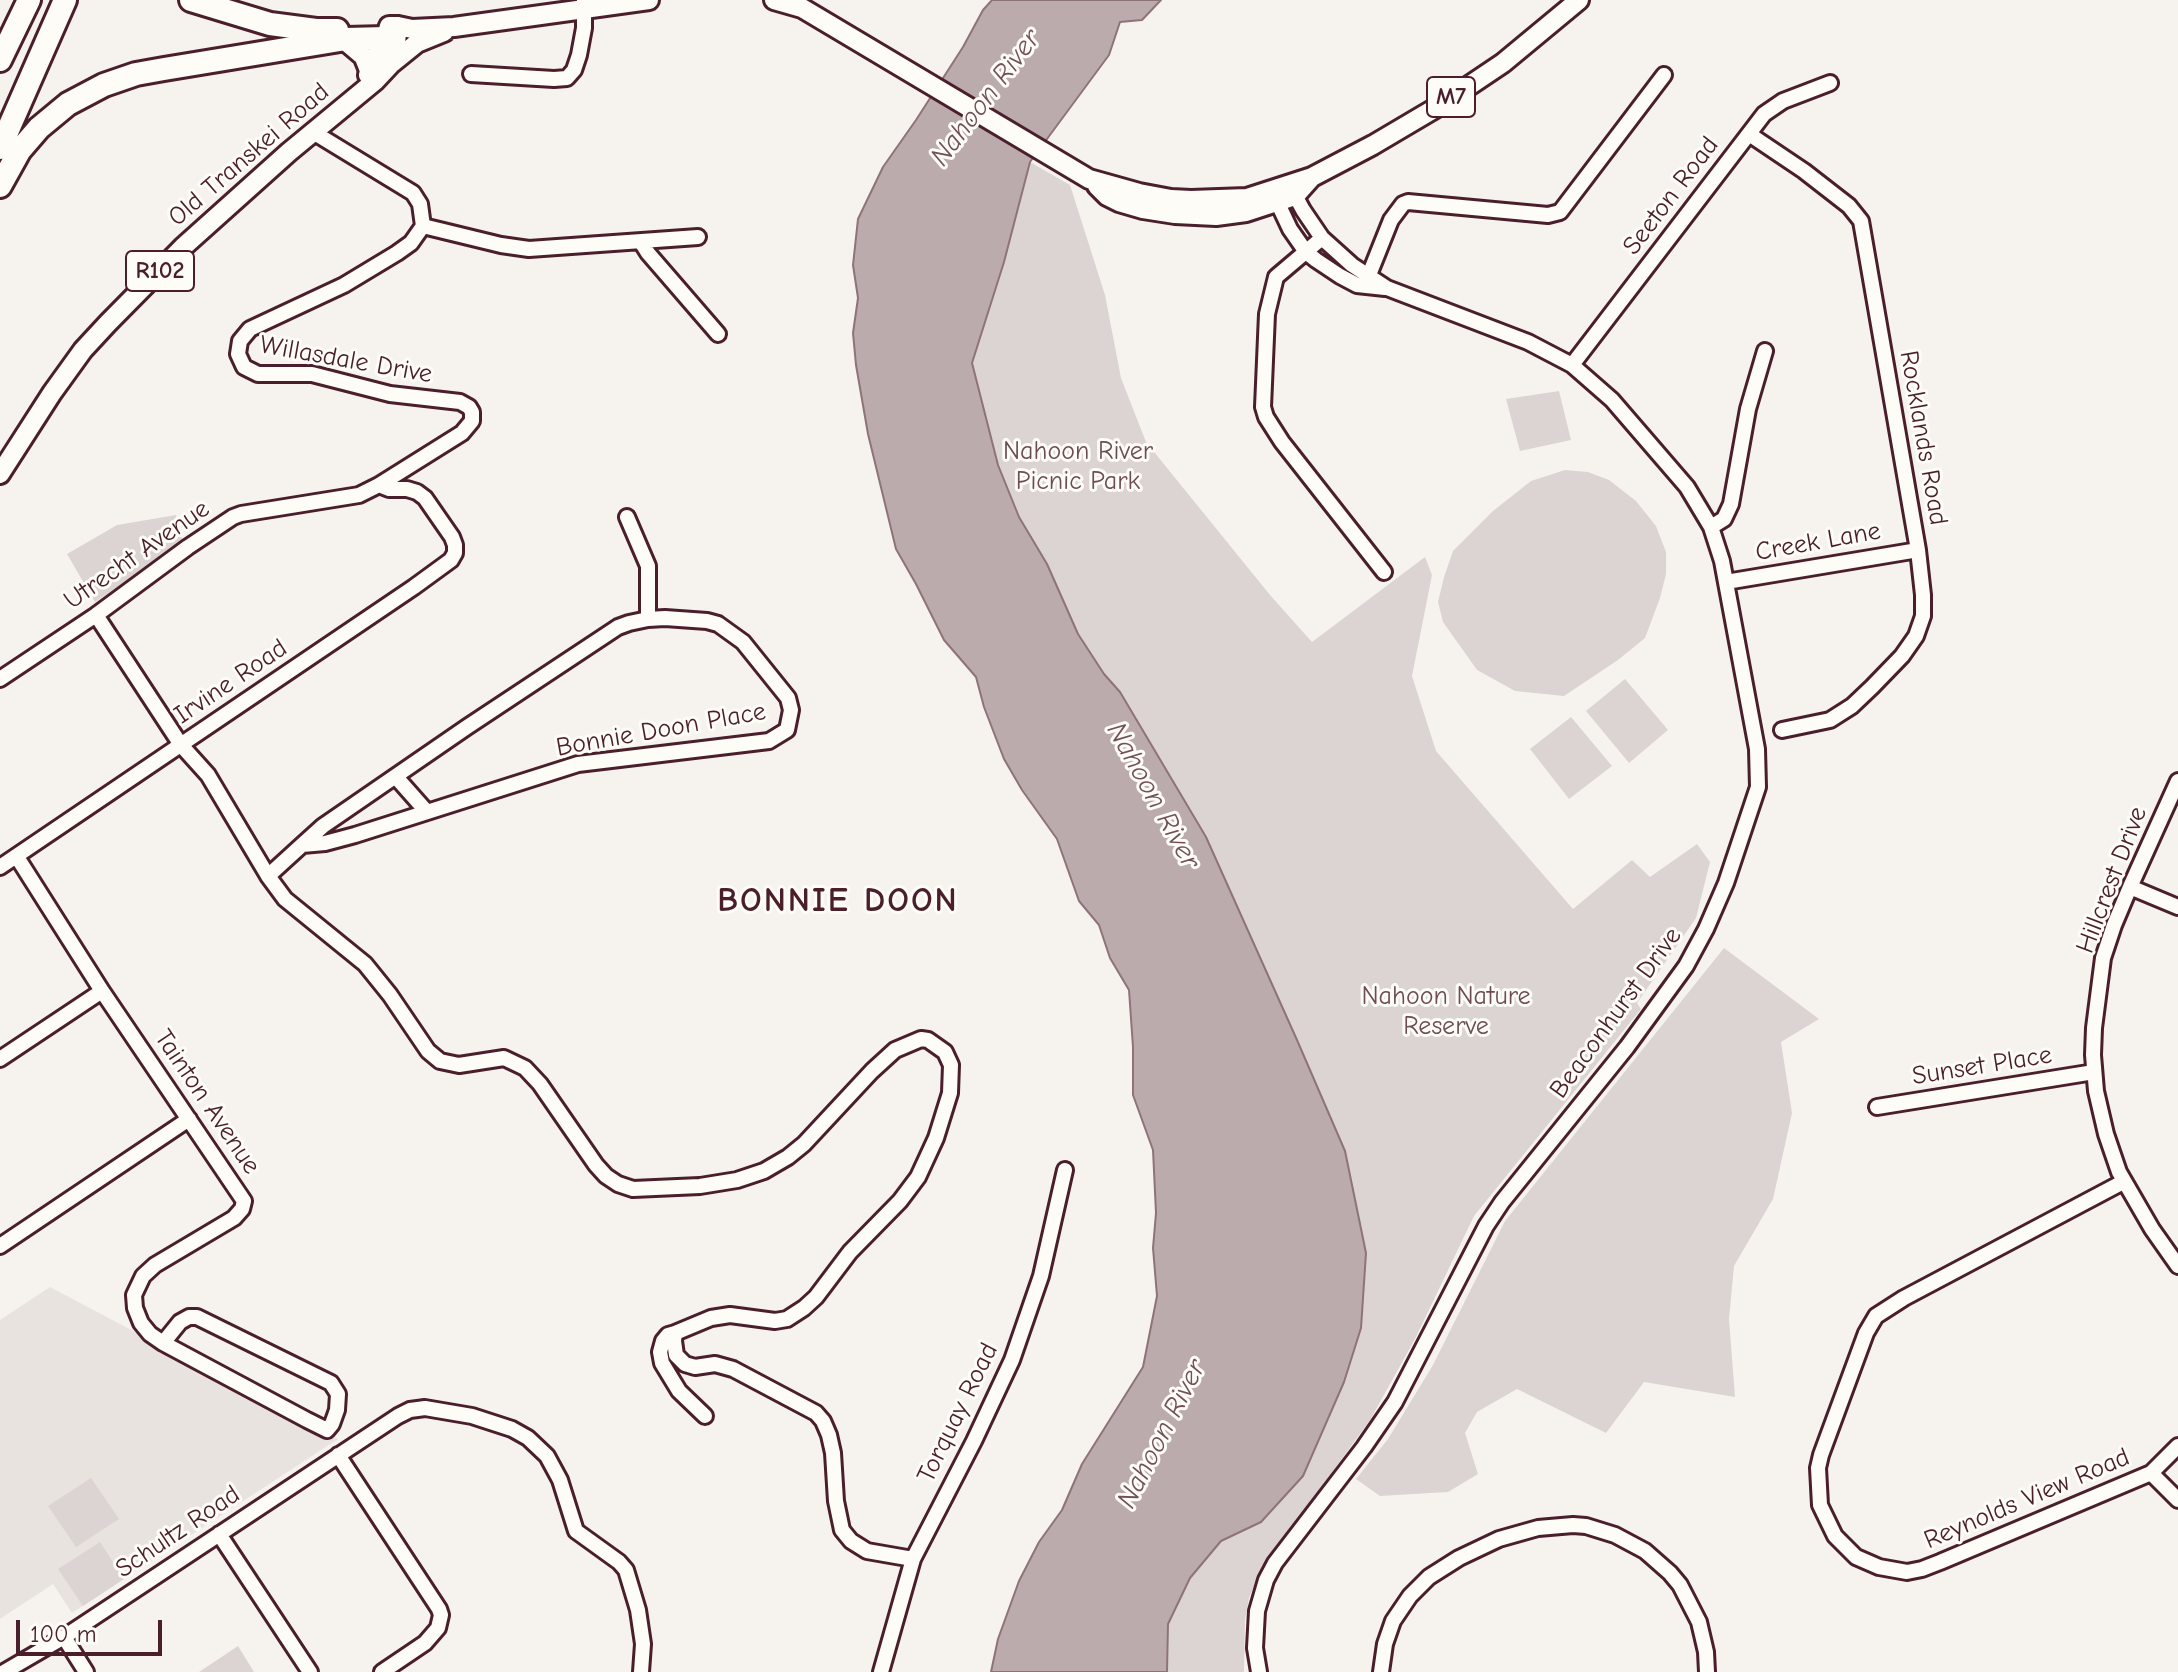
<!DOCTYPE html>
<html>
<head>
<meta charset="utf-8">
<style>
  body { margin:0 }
  #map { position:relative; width:2178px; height:1672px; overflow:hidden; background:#f6f3ef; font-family:"Comic Neue",sans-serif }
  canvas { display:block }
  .scale { position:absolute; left:16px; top:1620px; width:146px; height:36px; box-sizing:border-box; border:4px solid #4a1f2b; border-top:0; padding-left:10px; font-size:24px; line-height:28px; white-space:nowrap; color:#4a1f2b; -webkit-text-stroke:6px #fdfcf7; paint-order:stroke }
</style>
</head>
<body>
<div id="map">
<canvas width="2178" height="1672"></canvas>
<div class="scale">100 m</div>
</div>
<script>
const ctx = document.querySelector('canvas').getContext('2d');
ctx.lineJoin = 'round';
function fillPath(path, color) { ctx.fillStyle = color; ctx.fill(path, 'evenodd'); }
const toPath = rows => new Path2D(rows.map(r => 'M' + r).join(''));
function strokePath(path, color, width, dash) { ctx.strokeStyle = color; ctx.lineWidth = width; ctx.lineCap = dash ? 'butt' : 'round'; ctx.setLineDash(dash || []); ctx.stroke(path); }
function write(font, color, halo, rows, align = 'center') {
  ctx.font = font + ' "Comic Neue",sans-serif'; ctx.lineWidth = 6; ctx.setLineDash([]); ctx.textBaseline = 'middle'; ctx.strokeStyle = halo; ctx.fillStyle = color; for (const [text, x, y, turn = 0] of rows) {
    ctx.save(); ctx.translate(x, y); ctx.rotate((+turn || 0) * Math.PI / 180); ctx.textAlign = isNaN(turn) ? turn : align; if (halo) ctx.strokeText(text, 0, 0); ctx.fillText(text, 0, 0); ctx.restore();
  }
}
const built = toPath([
  [50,1287,338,1439,72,1613,53,1584,0,1619,0,1320]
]);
const green = toPath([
  [1030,162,1070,185,1105,295,1121,378,1146,442,1270,595,1312,642,1425,557,1432,575,1412,676,1436,751,1573,909,1632,860,1650,877,1697,844,1710,862,1696,918,1637,1003,1641,1009,1474,1216,1415,1339,1370,1420,1261,1570,1249,1598,1245,1620,1244,1672,1167,1672,1168,1624,1190,1578,1221,1541,1261,1522,1366,1253,1345,1151,1206,837,1120,692,1104,674,1078,634,1047,564,1019,517,998,465,972,363,1004,262],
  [1559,391,1571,440,1520,451,1506,399],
  [1565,470,1588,472,1609,480,1636,501,1656,526,1666,552,1666,574,1660,598,1645,638,1618,660,1564,696,1515,691,1477,670,1443,622,1438,602,1444,577,1453,551,1493,511,1531,481],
  [176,515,183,543,95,602,67,554,117,525],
  [1625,679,1668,730,1629,763,1586,711],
  [1571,717,1612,766,1569,799,1530,749],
  [1724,948,1819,1019,1781,1042,1792,1113,1773,1199,1734,1266,1729,1319,1735,1397,1644,1382,1606,1433,1517,1389,1477,1412,1465,1433,1478,1474,1448,1492,1380,1496,1356,1479,1388,1439,1433,1365,1505,1221],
  [91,1478,119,1519,76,1547,48,1506],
  [100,1542,124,1579,83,1606,58,1569],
  [238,1646,254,1672,199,1672]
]);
const water = toPath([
  [992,0,1161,0,1142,20,1120,22,1109,55,1030,162,1004,262,972,363,998,465,1019,517,1047,564,1078,634,1104,674,1120,692,1206,837,1297,1040,1345,1151,1366,1253,1361,1328,1344,1382,1303,1476,1261,1522,1221,1541,1190,1578,1168,1624,1167,1672,991,1672,998,1639,1019,1581,1039,1542,1062,1510,1082,1464,1143,1367,1157,1296,1153,1248,1156,1213,1153,1150,1133,1095,1133,1047,1129,990,1110,958,1099,925,1079,901,1057,839,1022,790,1004,759,984,707,976,677,944,640,916,584,896,549,868,434,856,365,853,333,858,298,853,265,858,219,883,167,916,120,963,47,983,10,992,0]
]);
const minor = toPath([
  [471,74,554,79,567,78,574,70,579,55,584,28,584,0],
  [313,132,413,193,420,204,423,226,411,243,397,253,344,285,250,329,240,341,238,354,244,367,258,374,312,374,390,394,460,402,469,407,472,412,472,421,462,433,379,485],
  [1749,134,1804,171,1849,206,1861,221,1918,550,1923,595,1923,616,1916,636,1902,656,1872,687,1852,706,1830,720,1782,730],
  [1274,195,1290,229,1306,252,1316,260,1340,276,1357,285,1385,288],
  [423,226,501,245,529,249,698,237],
  [1322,238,1276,277,1267,314,1263,407,1266,417,1282,442,1384,572],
  [641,242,648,253,718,334],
  [1369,275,1391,220,1403,204,1408,202,1548,215,1560,212,1664,75],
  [1572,365,1764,114,1783,101,1830,83],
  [627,517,648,566,648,619],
  [1711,527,1724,519,1731,504,1748,409,1765,351],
  [1726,582,1918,550],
  [96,615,181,745,208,775,268,876,285,899,365,964,390,995,428,1051,440,1061,459,1065,504,1058,525,1068,540,1084,596,1165,606,1176,618,1184,633,1189,700,1186,737,1180,764,1171,788,1157,804,1144,872,1071,895,1050,921,1039,928,1040,945,1052,951,1065,950,1093,936,1138,918,1177,900,1201,850,1252,816,1297,804,1308,787,1319,775,1321,730,1315,711,1318,675,1333,674,1341,676,1355,685,1364,695,1367,715,1364,733,1369,816,1413,823,1421,829,1435,833,1453,836,1501,842,1530,851,1541,867,1551,913,1559],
  [0,679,96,615,188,547,233,517,241,514,359,495,379,485,389,489,407,489,417,492,425,498,452,537,455,545,455,553,451,560,414,587,0,867],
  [396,777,427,812],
  [2178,781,2130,887,2114,925,2103,958,2094,1028,2093,1055,2096,1091,2106,1134,2119,1172,2152,1229,2178,1266],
  [17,857,102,991,244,1201,242,1209,234,1218,155,1265,143,1276,134,1295,135,1308,141,1323,150,1334,163,1343,307,1420,327,1430,332,1424,337,1410,338,1394,331,1383,197,1317,189,1317,180,1322,163,1343],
  [268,876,302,845,323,826,467,727,618,627,629,623,648,619,665,618,707,621,718,624,743,642,788,698,791,710,787,730,769,741,578,764,355,835,325,843,302,845],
  [2130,887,2178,907],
  [0,1059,102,991],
  [1877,1107,2094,1072],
  [2123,1182,1904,1298,1876,1316,1866,1333,1821,1455,1818,1468,1820,1505,1835,1536,1856,1557,1879,1567,1907,1572,1922,1569,1940,1562,2151,1473,2178,1446],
  [0,1246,189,1119],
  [675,1333,668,1335,663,1341,660,1352,662,1363,679,1391,705,1416],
  [338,1455,439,1609,441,1615,438,1628,425,1643,382,1672],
  [2151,1473,2178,1500],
  [219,1534,310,1672],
  [64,1637,86,1672],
  [4,1672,64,1637,398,1416,410,1410,425,1408,472,1416,512,1429,528,1438,547,1456,560,1480,576,1531,619,1562,626,1570,638,1610,643,1644,641,1672],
  [881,1672,913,1559,974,1441,1012,1360,1041,1276,1065,1170],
  [1259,1672,1255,1648,1257,1611,1266,1580,1275,1563,1364,1447,1395,1402,1486,1226,1502,1202,1627,1047,1686,966,1706,929,1726,883,1758,787,1757,749,1722,561,1711,527,1687,487,1612,400,1572,365,1528,342,1387,288,1352,265,1322,238,1303,210,1291,188],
  [1381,1672,1385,1644,1393,1621,1410,1596,1429,1577,1459,1558,1499,1539,1538,1528,1573,1525,1586,1526,1615,1535,1645,1551,1670,1573,1680,1585,1699,1622,1706,1652,1707,1672]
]);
const major = toPath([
  [774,0,802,8,1089,179,1139,193,1171,199,1191,200,1247,198,1312,177,1373,145,1439,106,1503,63,1579,0],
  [391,64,417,43,444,32],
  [368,75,386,38,389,26,398,26,412,29,454,27,649,0],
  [1097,186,1107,196,1119,202,1143,209,1175,214,1216,216,1246,212,1295,196,1312,177],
  [0,474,52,393,83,350,108,323,183,247,289,152,375,81,390,65,395,49,398,26]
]);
const highway = toPath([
  [191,0,270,24,316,30,337,30],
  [346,39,365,55,371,70],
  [0,60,29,0],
  [0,148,65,0],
  [0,186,20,150,39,128,68,104,104,85,136,74,164,69,346,39,386,38]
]);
const shields = [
  [1451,97,48],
  [160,271,68]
];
const shieldNames = [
  ["M7",1451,97],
  ["R102",160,271]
];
const streetNames = [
  ["Old Transkei Road",249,155,-41],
  ["Seeton Road",1671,196,-53],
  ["Willasdale Drive",346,360,10],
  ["Rocklands Road",1923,438,80],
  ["Creek Lane",1818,542,-10],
  ["Utrecht Avenue",137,555,-35],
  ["Irvine Road",231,682,-34],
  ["Bonnie Doon Place",661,730,-10],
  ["Hillcrest Drive",2112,880,-69],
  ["Beaconhurst Drive",1616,1013,-54],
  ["Sunset Place",1982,1066,-9],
  ["Tainton Avenue",207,1102,56],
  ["Torquay Road",958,1413,-64],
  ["Reynolds View Road",2027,1499,-23],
  ["Schultz Road",178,1532,-34]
];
const parkNames = [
  ["Nahoon River",1078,452],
  ["Picnic Park",1078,482],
  ["Nahoon Nature",1446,997],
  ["Reserve",1446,1027]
];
const waterNames = [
  ["Nahoon River",986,98,-53],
  ["Nahoon River",1153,796,61],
  ["Nahoon River",1162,1434,-63]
];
const districtNames = [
  ["BONNIE DOON",838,901]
];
fillPath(built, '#e9e3e0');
fillPath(green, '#dcd4d2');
fillPath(water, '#bbabac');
strokePath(water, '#8e7378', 2);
strokePath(minor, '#4a1f2b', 20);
strokePath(major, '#4a1f2b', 24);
strokePath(highway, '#4a1f2b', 28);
strokePath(minor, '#fdfcf7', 14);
strokePath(major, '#fdfcf7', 18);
strokePath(highway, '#fdfcf7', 22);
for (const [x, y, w] of shields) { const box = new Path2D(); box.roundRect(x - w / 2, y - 20, w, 40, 6); ctx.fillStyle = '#fdfcf7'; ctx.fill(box); strokePath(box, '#4a1f2b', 2); }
write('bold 24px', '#4a1f2b', null, shieldNames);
write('26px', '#4a1f2b', '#fdfcf7', streetNames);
write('26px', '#6e4c55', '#fdfcf7', parkNames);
write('italic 28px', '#725058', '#fdfcf7', waterNames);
ctx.letterSpacing = '2px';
write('bold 34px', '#4a1f2b', '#fdfcf7', districtNames);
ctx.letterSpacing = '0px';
</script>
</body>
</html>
